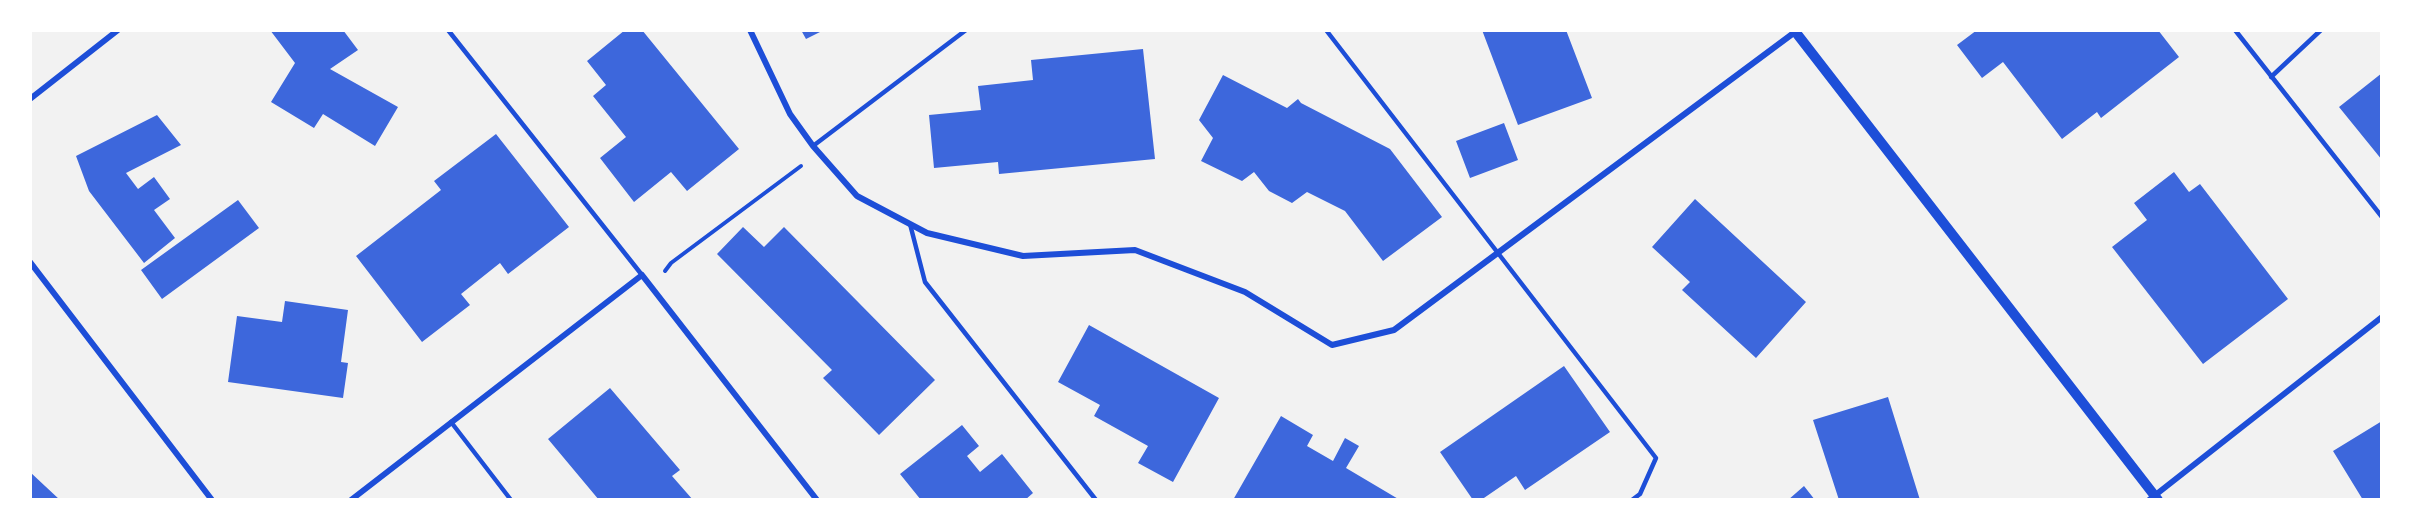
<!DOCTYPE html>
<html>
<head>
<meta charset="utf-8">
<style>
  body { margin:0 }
  #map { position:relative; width:2412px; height:530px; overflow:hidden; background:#f2f2f2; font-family:"Noto Sans",sans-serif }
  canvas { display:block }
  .frame { position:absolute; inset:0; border:32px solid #fff; pointer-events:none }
</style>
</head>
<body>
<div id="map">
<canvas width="2412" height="530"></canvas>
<div class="frame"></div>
</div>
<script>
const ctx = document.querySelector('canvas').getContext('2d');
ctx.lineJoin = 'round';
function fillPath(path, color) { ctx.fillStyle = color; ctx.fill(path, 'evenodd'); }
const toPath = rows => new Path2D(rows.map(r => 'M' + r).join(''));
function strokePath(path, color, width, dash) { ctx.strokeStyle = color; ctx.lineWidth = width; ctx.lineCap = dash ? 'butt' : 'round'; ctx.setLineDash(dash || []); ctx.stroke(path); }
const building = toPath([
  [270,30,343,30,358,50,330,69,398,107,375,146,323,114,314,128,271,102,295,63],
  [625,30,642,30,739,149,687,191,671,172,634,202,600,158,626,137,593,96,606,85,587,61],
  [801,30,824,30,806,39],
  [1482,30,1566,30,1592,98,1518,125],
  [1977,30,2158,30,2179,57,2101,118,2097,112,2062,139,2003,62,1982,78,1957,45],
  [1143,49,1155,159,999,174,998,162,934,168,929,115,981,110,978,86,1033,80,1031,60],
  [2382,73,2382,160,2339,107],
  [1223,75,1287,108,1298,99,1301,103,1390,149,1442,217,1383,261,1345,211,1307,192,1292,203,1269,191,1254,172,1242,181,1201,161,1213,138,1199,120],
  [157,115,181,145,126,173,138,189,154,177,170,199,154,210,175,238,144,263,89,191,76,156],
  [1504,123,1518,160,1470,178,1456,141],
  [496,134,569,227,508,274,500,263,461,294,470,305,422,342,356,256,441,190,434,181],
  [2174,172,2189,192,2200,184,2288,299,2203,364,2112,247,2147,220,2134,203],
  [1695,199,1806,302,1756,358,1682,290,1690,282,1652,247],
  [238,200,259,228,162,299,141,270],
  [743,227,764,247,784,227,935,380,879,435,823,378,832,370,717,254],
  [285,301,348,310,341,362,348,363,343,398,228,382,237,316,282,322],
  [1089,325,1219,398,1173,482,1138,463,1148,446,1094,416,1100,405,1058,382],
  [1564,366,1610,432,1525,490,1516,476,1481,500,1473,500,1440,452],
  [610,388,680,470,672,476,693,500,599,500,548,439],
  [1888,397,1920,500,1839,500,1813,420],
  [1281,416,1313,435,1307,446,1333,461,1345,438,1359,446,1346,468,1400,500,1233,500],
  [2382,421,2382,500,2363,500,2333,451],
  [962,425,979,446,967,456,980,472,1002,454,1033,493,1025,500,921,500,900,474],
  [30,472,60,500,30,500],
  [1804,486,1815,500,1788,500]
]);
const path = toPath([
  [665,271,671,263,801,166]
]);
const service = toPath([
  [448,30,642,275],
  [1326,30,1656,458,1640,494,1632,500],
  [2235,30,2382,217],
  [2271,77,2321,30],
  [813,146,966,30],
  [910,224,925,282,1096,500],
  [451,422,511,500]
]);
const minor = toPath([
  [750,30,790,114,813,146,857,196,927,233,1023,256,1135,250,1245,292,1332,345,1394,330,1795,32],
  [30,99,118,30],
  [30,262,212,500],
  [351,500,642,275,817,500],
  [2149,500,2382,317]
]);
const tertiary = toPath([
  [1794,30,2158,500]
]);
fillPath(building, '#3d67dc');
strokePath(path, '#1d4ed8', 4);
strokePath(service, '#1d4ed8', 4.5);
strokePath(minor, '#1d4ed8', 6);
strokePath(tertiary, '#1d4ed8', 10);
</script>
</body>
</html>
